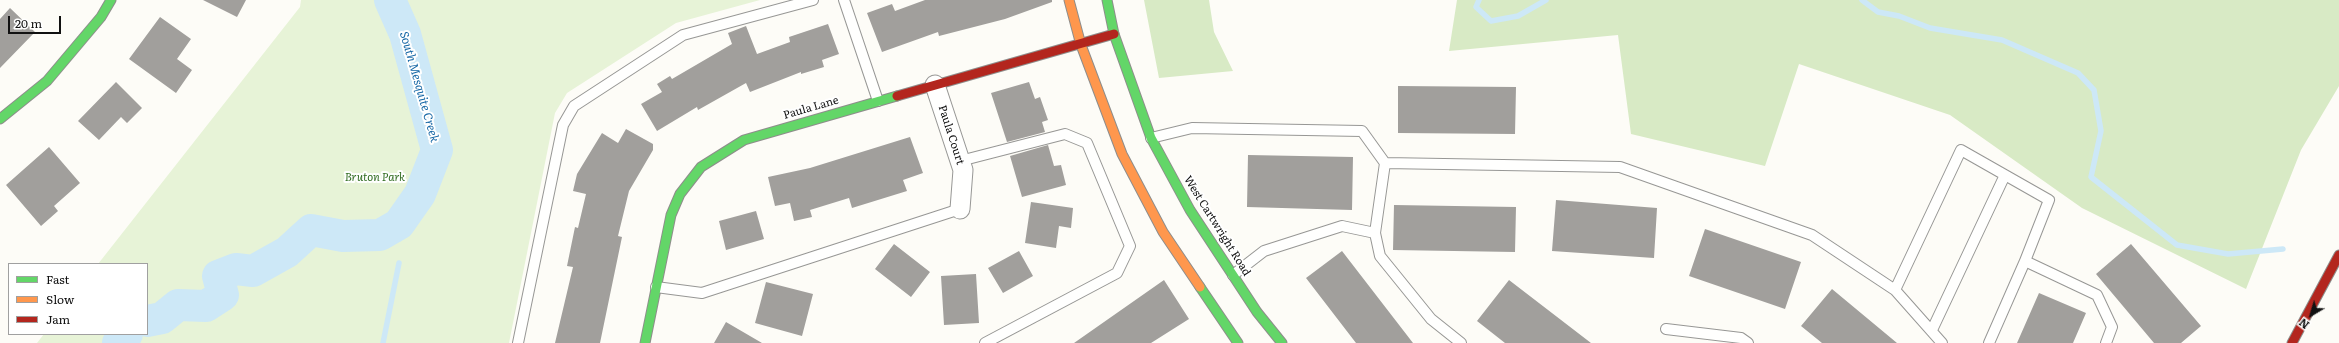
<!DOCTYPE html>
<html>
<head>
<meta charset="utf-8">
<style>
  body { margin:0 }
  #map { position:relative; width:2339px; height:343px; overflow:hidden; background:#fdfcf7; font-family:Literata,serif }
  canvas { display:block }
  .legend { position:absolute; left:8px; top:263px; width:140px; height:72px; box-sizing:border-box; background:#fff; border:1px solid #a0a0a0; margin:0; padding:5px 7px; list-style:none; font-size:12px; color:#111 }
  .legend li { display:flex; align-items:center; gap:8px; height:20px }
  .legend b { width:20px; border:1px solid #a0a0a0 }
  .north { position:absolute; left:2291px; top:295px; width:40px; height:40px; -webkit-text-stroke:3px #fff; paint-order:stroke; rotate:218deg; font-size:11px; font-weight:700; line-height:16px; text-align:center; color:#111 }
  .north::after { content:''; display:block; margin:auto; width:14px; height:18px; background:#111; clip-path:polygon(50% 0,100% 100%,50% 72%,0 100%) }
  .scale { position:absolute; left:8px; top:16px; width:53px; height:18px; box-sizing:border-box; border:2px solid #111; border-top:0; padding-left:5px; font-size:12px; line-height:14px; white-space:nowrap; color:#111; -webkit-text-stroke:3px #fff; paint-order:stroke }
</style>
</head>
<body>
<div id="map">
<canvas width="2339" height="343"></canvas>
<ul class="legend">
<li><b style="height:5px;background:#63d668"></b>Fast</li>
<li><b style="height:5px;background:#ff974d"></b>Slow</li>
<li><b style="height:5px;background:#b3261e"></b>Jam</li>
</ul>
<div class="north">N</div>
<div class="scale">20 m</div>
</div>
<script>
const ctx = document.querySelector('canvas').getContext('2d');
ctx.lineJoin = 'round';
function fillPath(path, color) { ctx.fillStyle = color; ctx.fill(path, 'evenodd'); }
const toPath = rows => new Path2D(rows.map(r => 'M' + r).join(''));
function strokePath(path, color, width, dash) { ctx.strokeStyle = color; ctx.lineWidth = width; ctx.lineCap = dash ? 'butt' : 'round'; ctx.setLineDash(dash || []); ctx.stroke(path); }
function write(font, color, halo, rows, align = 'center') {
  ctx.font = font + ' Literata,serif'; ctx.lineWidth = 4; ctx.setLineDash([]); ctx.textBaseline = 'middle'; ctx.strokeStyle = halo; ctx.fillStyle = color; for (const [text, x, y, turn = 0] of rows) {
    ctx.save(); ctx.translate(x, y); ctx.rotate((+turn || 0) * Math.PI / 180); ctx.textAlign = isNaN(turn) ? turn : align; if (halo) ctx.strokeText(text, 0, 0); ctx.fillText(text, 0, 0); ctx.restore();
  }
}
const green = toPath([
  [301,0,760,0,676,23,567,93,555,113,509,343,37,343,44,334,147,334,147,264,98,264,300,7]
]);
const forest = toPath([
  [1144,0,1209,0,1214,32,1233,71,1159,78],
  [1457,0,2339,0,2339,86,2301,150,2246,289,2082,208,1950,115,1799,64,1765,166,1631,134,1618,35,1449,51]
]);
const stream = toPath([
  [1479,0,1476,7,1491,21,1518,16,1546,0],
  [1862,0,1878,12,1899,16,1930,28,2002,40,2078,73,2094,90,2101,131,2091,177,2177,245,2228,254,2283,249],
  [399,239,399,224],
  [383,343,399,263]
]);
const river = toPath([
  [147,321,162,318,178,305,206,306,223,295,218,276,236,269,253,271,287,252,311,230,343,236,380,235,399,224,420,194,437,150,405,34,390,0],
  [118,343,127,334]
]);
const building = toPath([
  [203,0,246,0,237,17],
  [925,0,1052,0,1052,2,1005,19,939,36,938,32,882,52,867,13,892,4,895,11],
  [10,8,35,32,0,68,0,19],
  [160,17,191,39,177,59,192,70,176,93,129,59],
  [828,24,839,54,822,60,824,67,801,74,801,72,750,92,746,83,698,110,697,107,657,131,641,104,662,92,657,84,670,76,672,79,732,44,728,33,746,26,757,54,790,42,789,37],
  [116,82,142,108,127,123,121,117,99,140,78,121],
  [1029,82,1035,99,1040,97,1048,120,1042,122,1045,132,1007,142,991,93],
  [1398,86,1516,87,1515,134,1398,133],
  [626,129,653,144,653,150,629,191,618,236,622,237,600,343,555,343,573,267,567,266,575,227,578,228,586,194,573,191,577,174,602,133,618,143],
  [910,137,923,173,903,180,907,191,852,208,849,198,810,210,812,217,794,221,790,203,775,206,768,177,810,168],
  [1048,145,1054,166,1061,165,1066,185,1022,197,1010,156],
  [49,147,80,183,54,206,58,211,41,226,6,185],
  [1248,155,1353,157,1352,210,1247,207],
  [1556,200,1657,208,1654,258,1552,251],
  [1031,202,1073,208,1071,228,1059,226,1056,248,1025,243],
  [1394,205,1516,207,1515,252,1393,250],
  [756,211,764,239,726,250,719,221],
  [1705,229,1801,262,1785,309,1689,276],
  [894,244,930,272,911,297,875,269],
  [2131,244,2201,326,2181,343,2154,343,2096,274],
  [1019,251,1033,276,1003,293,988,268],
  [1342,251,1413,343,1356,343,1306,278],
  [976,274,979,323,944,325,941,276],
  [1164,280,1189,319,1151,343,1074,343],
  [1509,280,1591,343,1505,343,1477,321],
  [766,282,813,294,802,336,755,323],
  [1832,289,1897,343,1822,343,1801,326],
  [2039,293,2086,313,2073,343,2017,343],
  [726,322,762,343,714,343]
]);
const lane = toPath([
  [844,0,878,101],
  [1151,138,1192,128,1362,131,1385,163,1620,167,1812,235,1895,290,1961,150,2049,200,2025,261,2097,295,2112,327,2106,343],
  [960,161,1065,134,1087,143,1130,246,1117,273,985,343],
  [1375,233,1380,256,1431,319,1461,343],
  [1233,275,1264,251,1342,226,1375,233,1385,163],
  [656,287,702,293,960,209],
  [1895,290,1942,343],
  [1666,329,1741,338,1748,343],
  [1932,330,2005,175],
  [518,343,563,125,574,106,683,35,813,0],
  [1989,343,2025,261]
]);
const street = toPath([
  [935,85,963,170,960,209]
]);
const fast = toPath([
  [1107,0,1114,34,1151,138,1190,210,1257,312,1282,343],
  [0,119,47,81,101,17,111,0],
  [1200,287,1238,343],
  [645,343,671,215,680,194,701,167,744,140,897,96]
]);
const slow = toPath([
  [1069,0,1081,45,1122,154,1163,232,1200,287]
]);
const jam = toPath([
  [897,96,1114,34],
  [2292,343,2339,255]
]);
const streetNames = [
  ["Paula Lane",811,108,-16],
  ["Paula Court",951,135,72],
  ["West Cartwright Road",1217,226,58]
];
const parkNames = [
  ["Bruton Park",375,178]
];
const waterNames = [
  ["South Mesquite Creek",419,87,74]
];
fillPath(green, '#e7f3d7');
fillPath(forest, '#d8eac5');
strokePath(stream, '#cde8f7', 5.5);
strokePath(river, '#cde8f7', 32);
fillPath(building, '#a19f9c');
strokePath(lane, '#979795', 12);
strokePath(street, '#979795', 21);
strokePath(fast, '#8e8d8b', 11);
strokePath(slow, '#8e8d8b', 11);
strokePath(jam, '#8e8d8b', 11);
strokePath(lane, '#fffffe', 10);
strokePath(street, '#fffffe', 19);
strokePath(fast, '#63d668', 9);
strokePath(slow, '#ff974d', 9);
strokePath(jam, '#b3261e', 9);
write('11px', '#111', '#fff', streetNames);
write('italic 11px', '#2f6b1f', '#fff', parkNames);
write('italic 12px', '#1768a6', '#fff', waterNames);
</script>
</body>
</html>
